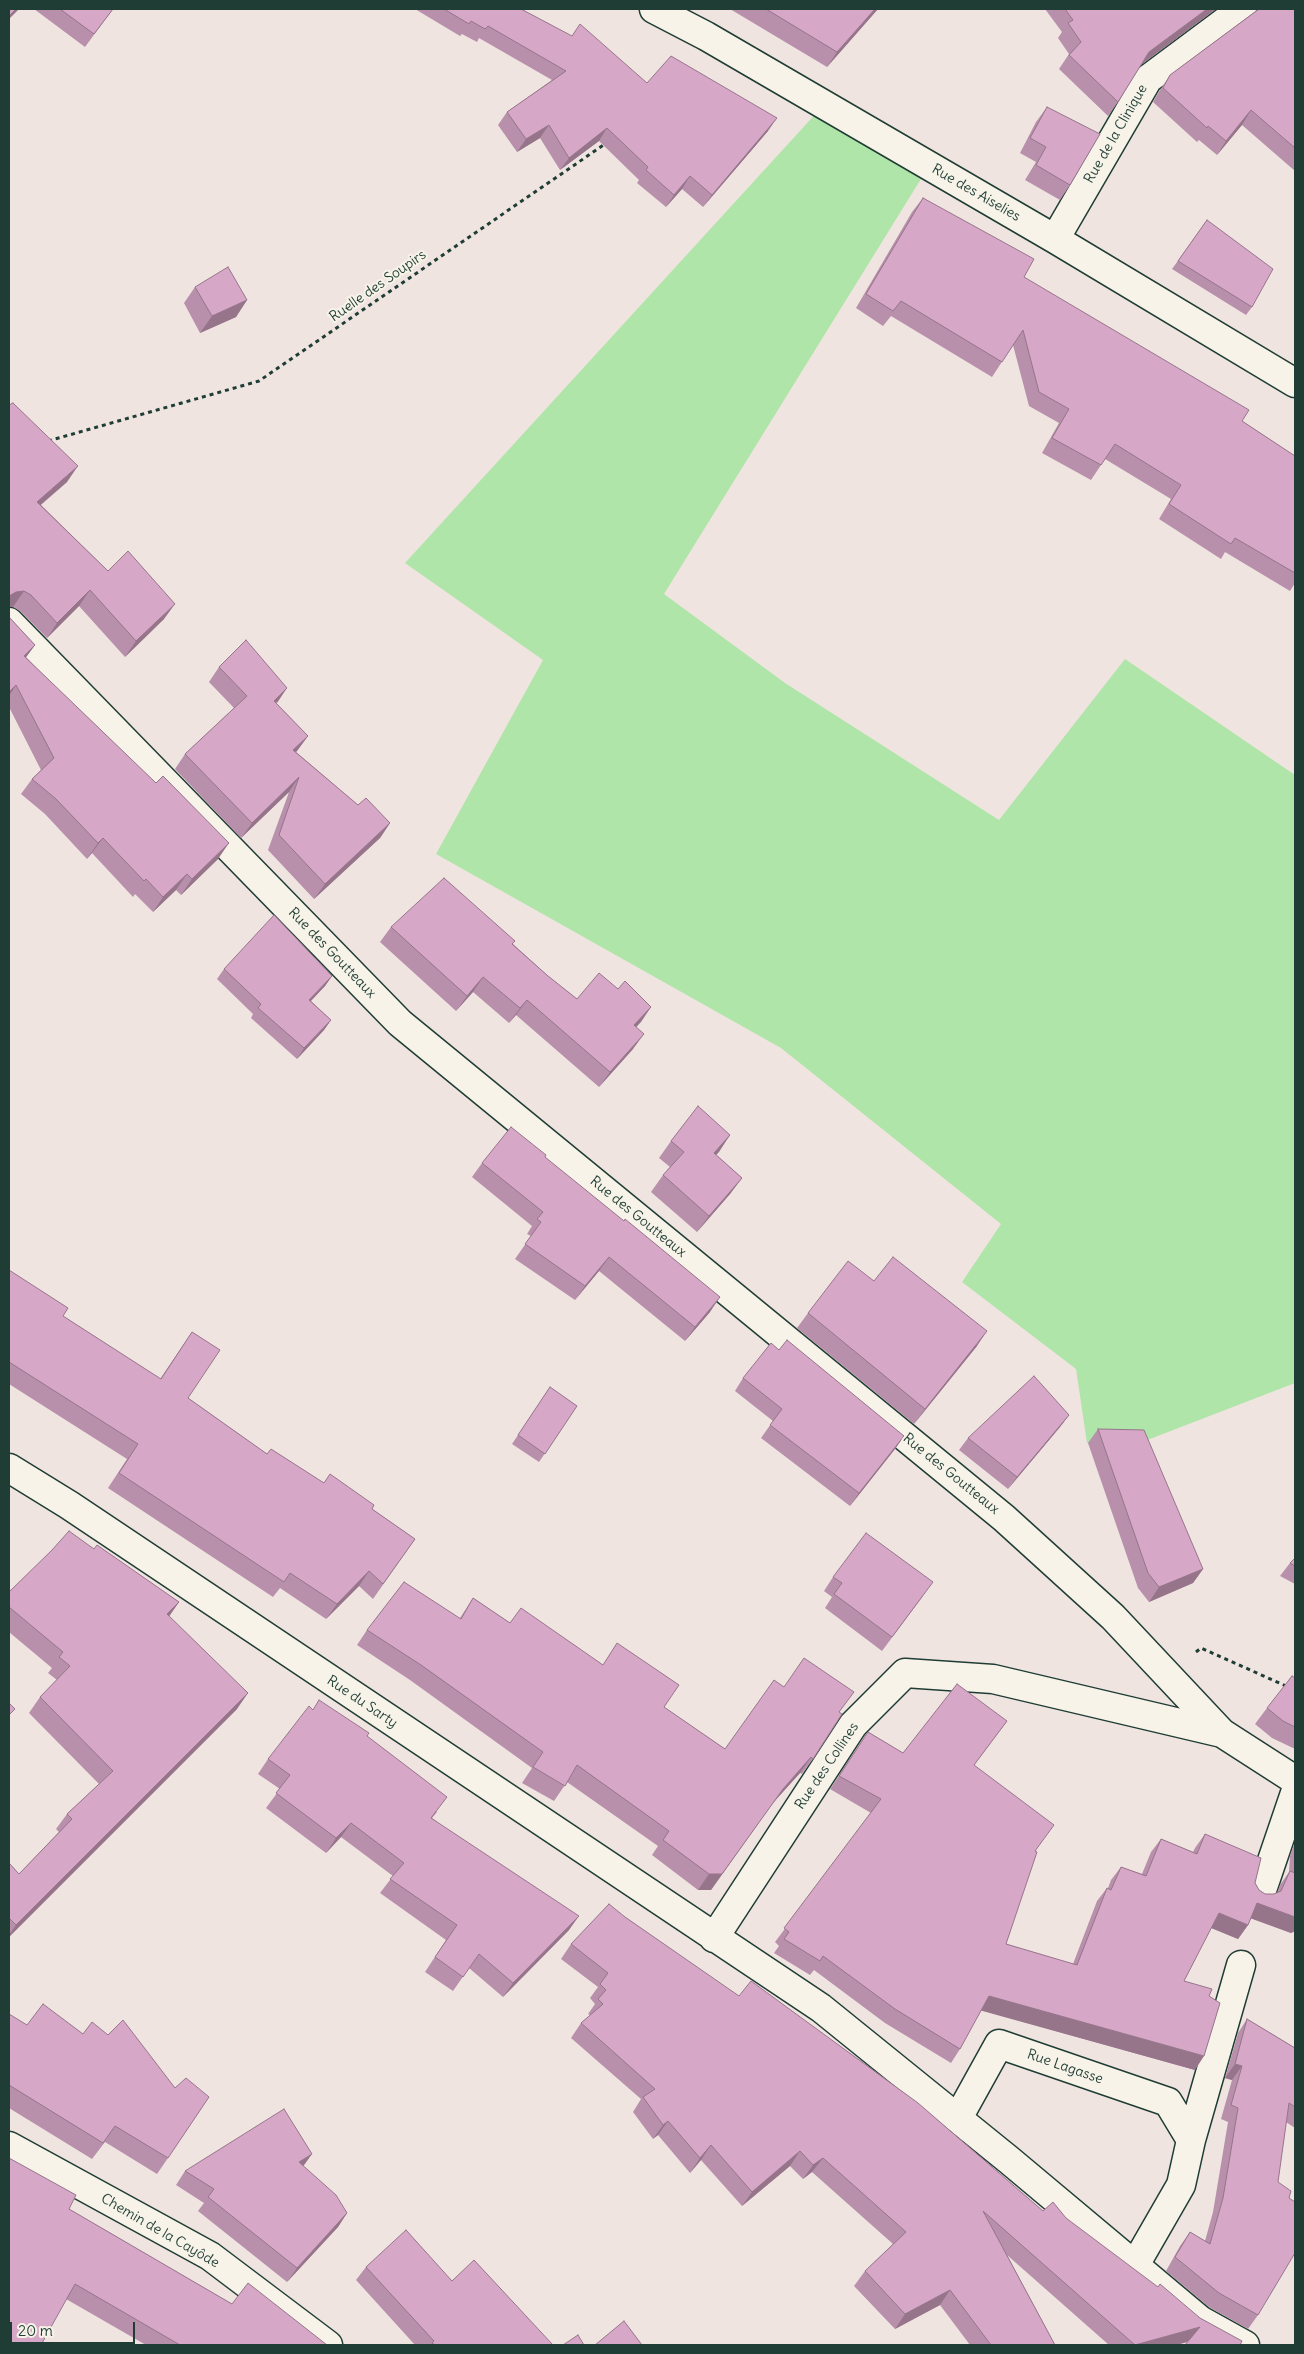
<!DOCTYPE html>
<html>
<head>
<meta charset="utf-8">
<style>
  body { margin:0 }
  #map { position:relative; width:1304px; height:2354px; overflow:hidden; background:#f0e4e1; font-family:Delius,sans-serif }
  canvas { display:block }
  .frame { position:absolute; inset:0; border:10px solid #1f3d34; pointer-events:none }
  .scale { position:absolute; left:10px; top:2322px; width:125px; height:22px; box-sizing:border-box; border:2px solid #1f3d34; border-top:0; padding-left:6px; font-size:15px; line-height:18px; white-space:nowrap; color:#1f3d34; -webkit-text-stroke:4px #f7f3e8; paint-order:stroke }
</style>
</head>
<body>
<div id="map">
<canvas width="1304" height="2354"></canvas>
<div class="frame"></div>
<div class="scale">20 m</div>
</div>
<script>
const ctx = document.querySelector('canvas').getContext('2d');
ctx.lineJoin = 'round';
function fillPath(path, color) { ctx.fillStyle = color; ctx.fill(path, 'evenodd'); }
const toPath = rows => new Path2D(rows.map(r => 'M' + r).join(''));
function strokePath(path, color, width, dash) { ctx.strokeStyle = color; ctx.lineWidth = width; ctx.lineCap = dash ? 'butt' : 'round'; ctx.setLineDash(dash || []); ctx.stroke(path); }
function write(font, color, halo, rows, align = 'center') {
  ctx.font = font + ' Delius,sans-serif'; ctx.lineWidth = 4; ctx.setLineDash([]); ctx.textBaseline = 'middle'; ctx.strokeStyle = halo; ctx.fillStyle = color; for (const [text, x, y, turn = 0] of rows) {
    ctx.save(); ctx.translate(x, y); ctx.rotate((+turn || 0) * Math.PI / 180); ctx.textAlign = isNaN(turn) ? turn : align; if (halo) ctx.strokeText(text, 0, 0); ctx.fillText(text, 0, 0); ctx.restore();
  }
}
const green = toPath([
  [820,109,929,166,664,594,785,683,999,820,1125,659,1295,775,1295,1383,1137,1444,1087,1443,1076,1369,962,1282,1001,1224,781,1048,436,854,543,660,405,563]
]);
const path = toPath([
  [48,441,259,381,605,144],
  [1196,1652,1201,1648,1295,1690]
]);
const minor = toPath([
  [654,9,706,36,1055,239,1295,383],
  [1055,239,1148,79,1242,9],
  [9,622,400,1023,1004,1518,1113,1617,1222,1733,1295,1780],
  [9,1468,69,1505,821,2008,1009,2160,1200,2320,1245,2345],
  [1261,1893,1295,1793],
  [714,1938,853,1725,905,1673,993,1679,1222,1733],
  [958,2118,999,2044,1168,2102,1191,2140,1181,2185,1135,2265],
  [1191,2140,1241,1965],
  [9,2146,210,2256,328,2345]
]);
const wall = toPath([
  [34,9,113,9,85,47],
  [415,9,521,9,647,83,768,131,703,207,682,189,666,207,637,183,639,180,599,141,560,170,540,138,517,152,498,125,507,112,552,80,479,38,477,42,462,34,460,36],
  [730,9,878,9,827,67],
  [1045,9,1216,9,1141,65,1118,102,1108,116,1059,69,1069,54,1058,38,1062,32],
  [1257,9,1295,9,1295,171,1242,125,1217,155,1199,140,1197,142,1153,102,1160,90,1170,75,1257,10],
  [1047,107,1070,185,1060,200,1025,180,1036,162,1020,153,1036,122],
  [923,198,1024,277,1295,456,1295,583,1290,591,1225,552,1221,559,1159,519,1171,499,1105,459,1091,480,1042,453,1059,423,1029,406,1013,345,992,377,891,316,883,326,856,308,912,212],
  [1207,220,1252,307,1246,315,1172,269],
  [195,287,247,300,236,317,200,333,184,303],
  [9,405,67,482,41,505,108,571,164,619,125,657,79,606,47,638,20,611,13,607,9,607],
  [9,617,35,645,26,657,218,859,181,895,176,890,153,912,135,894,133,897,92,853,87,859,45,814,21,794,32,779,41,770,9,707],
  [219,667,276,703,308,736,296,752,358,805,390,823,380,838,314,899,268,850,289,792,241,838,175,769,185,754,234,708,209,682],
  [391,927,513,944,548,976,577,999,618,989,651,1007,636,1027,633,1049,599,1087,516,1015,509,1023,473,992,456,1011,380,942],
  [224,969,332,976,325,986,311,1001,331,1020,324,1030,297,1059,251,1018,253,1014,217,979],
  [730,1135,716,1155,742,1178,730,1194,697,1232,651,1192,663,1175,670,1167,659,1158,671,1141],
  [545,1157,710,1312,685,1341,599,1271,575,1300,515,1259,531,1236,527,1234,532,1226,472,1177,482,1163],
  [9,1270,63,1316,160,1379,192,1332,188,1398,267,1454,324,1483,372,1509,415,1539,373,1599,359,1586,326,1619,280,1588,273,1597,108,1488,127,1459,9,1384],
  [874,1281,977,1346,914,1424,797,1328,808,1313],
  [779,1350,904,1436,895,1449,850,1506,761,1438,773,1421,735,1391,743,1378],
  [550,1387,577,1406,539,1462,512,1444],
  [1069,1415,1060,1427,1008,1489,959,1450,968,1438],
  [1098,1429,1203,1569,1193,1583,1149,1602,1138,1588,1088,1443],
  [94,1549,179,1602,169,1616,237,1709,9,1937,9,1863,19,1874,59,1832,56,1829,67,1814,99,1784,29,1713,40,1697,57,1680,48,1673,52,1668,9,1632,9,1592],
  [1295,1558,1295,1584,1280,1576,1290,1563],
  [833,1577,923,1596,882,1651,825,1608,832,1597,824,1591],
  [473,1598,510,1623,602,1665,725,1749,784,1687,840,1712,813,1759,802,1774,800,1773,772,1804,711,1890,698,1890,652,1855,658,1846,567,1782,554,1801,522,1783,532,1768,410,1680,357,1645,367,1630,460,1618],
  [1295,1678,1295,1749,1272,1738,1255,1724,1267,1708],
  [312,1710,367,1736,437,1812,432,1818,569,1930,503,1997,469,1968,453,1991,425,1972,446,1940,380,1893,393,1876,341,1837,326,1853,266,1808,280,1789,258,1774,268,1759],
  [1007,1721,974,1765,1035,1851,1006,1944,1073,1964,1097,1901,1107,1888,1108,1888,1111,1880,1121,1867,1142,1874,1151,1852,1161,1839,1193,1852,1195,1848,1205,1834,1255,1883,1259,1890,1265,1894,1274,1894,1277,1893,1280,1885,1289,1872,1290,1856,1295,1841,1295,1931,1291,1933,1251,1918,1248,1925,1238,1939,1211,1928,1184,1981,1209,1996,1195,2070,981,2010,960,2049,951,2063,885,2023,814,1970,810,1975,774,1953,779,1946,775,1942,871,1813,830,1789,868,1732,903,1753],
  [625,1917,1043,2211,1066,2218,1188,2342,1176,2345,1109,2345,1007,2255,1055,2345,970,2345,940,2305,895,2329,854,2286,865,2271,893,2244,812,2172,803,2179,790,2166,742,2206,701,2160,690,2173,658,2135,653,2139,633,2112,641,2099,571,2038,581,2023,590,2015,588,2014,595,2004,590,1998,598,1987,561,1959,571,1944],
  [9,2014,168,2158,157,2174,105,2142,92,2159,9,2108],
  [1247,2019,1295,2048,1295,2128,1286,2122,1258,2315,1248,2329,1209,2307,1166,2271,1180,2246,1190,2232,1205,2241,1213,2212,1228,2122,1221,2119,1232,2080,1225,2078,1238,2033],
  [303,2166,347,2213,338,2227,287,2282,198,2211,204,2203,176,2185,185,2171],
  [69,2209,232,2304,327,2345,146,2345,66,2299],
  [366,2267,452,2281,553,2345,415,2345,356,2280]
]);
const shadedWall = toPath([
  [16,9,19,9,9,19,9,16],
  [875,9,878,9,827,67,837,52],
  [1207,9,1216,9,1139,66,1149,52],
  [1251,110,1242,125,1217,155,1226,141],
  [777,118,768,131,703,207,712,195],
  [549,125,540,138,517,152,526,139],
  [607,128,599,141,560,170,569,158],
  [690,176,682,189,666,207,674,195],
  [247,300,236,317,200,333,212,316],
  [78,466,67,482,26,517,37,502],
  [90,590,79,606,47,638,57,623],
  [24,591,13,607,9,607,9,596,16,592],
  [175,604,164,619,125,657,136,641],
  [35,645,24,660,24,656],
  [16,685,9,696,9,692],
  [287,688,277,703,274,701],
  [308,736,297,751,283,765,293,750],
  [299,777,289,792,241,838,252,823],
  [390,823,380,838,314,899,325,884],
  [103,838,92,853,87,859,98,843],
  [229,843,218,859,181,895,192,879],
  [187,874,176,890,153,912,163,897],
  [332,976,325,986,302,1010,309,1000],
  [483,977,473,992,456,1011,467,996],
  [527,1000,516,1015,509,1023,520,1008],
  [651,1007,641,1022,624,1040,634,1025],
  [331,1020,324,1030,297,1059,304,1048],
  [644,1034,633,1049,599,1087,610,1072],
  [730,1135,719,1152,702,1170,714,1153],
  [742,1178,730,1194,697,1232,709,1216],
  [609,1257,599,1271,575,1300,585,1286],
  [720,1297,710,1312,685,1341,695,1327],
  [987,1331,977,1346,914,1424,925,1409],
  [1069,1415,1060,1427,1008,1489,1017,1477],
  [904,1436,895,1449,850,1506,859,1493],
  [1203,1569,1193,1583,1149,1602,1159,1587],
  [369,1571,359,1586,326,1619,337,1604],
  [179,1602,168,1618,167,1614],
  [248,1693,237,1709,9,1937,9,1935,16,1925],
  [811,1757,800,1773,772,1804,711,1890,698,1890,709,1874],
  [351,1823,341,1837,326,1853,336,1838],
  [1257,1903,1295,1917,1295,1931,1291,1933,1247,1917],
  [1219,1913,1248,1925,1238,1939,1209,1927],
  [579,1916,569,1930,503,1997,513,1983],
  [989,1996,1204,2056,1195,2070,979,2010],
  [1235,2064,1242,2066,1232,2080,1225,2078],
  [668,2121,658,2135,653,2139,663,2125],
  [711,2145,701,2160,690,2173,700,2158],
  [800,2151,790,2166,742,2206,752,2192],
  [312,2154,302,2168,299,2162],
  [823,2158,812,2172,803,2179,813,2165],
  [347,2213,338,2227,287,2282,297,2268],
  [950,2290,940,2305,895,2329,905,2314],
  [1200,2327,1190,2341,1176,2345,1135,2345]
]);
const building = toPath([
  [9,9,16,9,9,16,9,9],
  [60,9,113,9,94,34,60,9],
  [444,9,521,9,572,36,580,24,647,83,671,56,777,118,712,195,690,176,674,195,646,170,648,167,607,128,569,158,549,125,526,139,507,112,566,71,488,26,485,29,471,21,469,24,444,9],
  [766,9,875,9,837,52,766,9],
  [1065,9,1207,9,1149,52,1118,102,1069,55,1081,42,1068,23,1073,20,1065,9],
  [1259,9,1295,9,1295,148,1251,110,1226,141,1208,126,1207,128,1163,88,1170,75,1259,9],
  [1047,107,1100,134,1070,185,1036,165,1046,147,1030,138,1047,107],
  [923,198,1034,259,1024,277,1249,410,1242,421,1295,456,1295,573,1235,538,1231,544,1169,504,1181,485,1115,444,1101,465,1052,438,1069,409,1039,392,1023,330,1002,362,901,301,893,311,866,294,923,198],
  [1207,220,1273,269,1252,307,1178,261,1207,220],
  [228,267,247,300,212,316,195,287,228,267],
  [13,403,78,466,37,502,108,571,128,551,175,604,136,641,90,590,57,623,31,595,24,591,16,592,9,596,9,405,13,403],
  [9,617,35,645,24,656,156,783,163,776,229,843,192,879,187,874,163,897,146,879,144,881,103,838,98,843,56,799,32,779,54,758,16,685,9,692,9,617],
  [246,640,287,688,274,701,308,736,293,750,358,805,366,798,390,823,325,884,279,835,299,777,252,823,185,754,247,696,219,667,246,640],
  [444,878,515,941,512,944,548,976,577,999,599,973,618,989,625,981,651,1007,634,1025,644,1034,610,1072,527,1000,520,1008,483,977,467,996,391,927,444,878],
  [274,915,332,976,309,1000,331,1020,304,1048,258,1008,261,1004,224,969,274,915],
  [698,1106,730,1135,714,1153,742,1178,709,1216,663,1175,684,1152,671,1141,698,1106],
  [511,1127,546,1155,545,1157,624,1221,625,1219,720,1297,695,1327,609,1257,585,1286,525,1244,541,1222,537,1219,543,1212,482,1163,511,1127],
  [893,1257,987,1331,925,1409,808,1313,848,1261,874,1281,893,1257],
  [9,1270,68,1308,63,1316,161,1379,192,1332,220,1350,188,1398,267,1454,271,1449,324,1483,330,1474,374,1505,372,1509,415,1539,383,1584,369,1571,337,1604,290,1573,284,1582,119,1473,138,1444,9,1362,9,1270],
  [787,1340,904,1436,859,1493,770,1425,782,1409,743,1378,771,1343,779,1350,787,1340],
  [1034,1376,1069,1415,1017,1477,968,1438,1034,1376],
  [550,1387,577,1406,545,1454,518,1435,550,1387],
  [1098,1429,1144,1430,1203,1569,1159,1587,1148,1573,1098,1429],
  [69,1531,94,1549,97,1545,179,1602,167,1614,248,1693,16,1925,9,1918,9,1863,19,1874,72,1819,67,1814,113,1771,40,1697,70,1666,59,1657,63,1652,9,1607,9,1592,52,1550,69,1531],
  [866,1533,933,1582,892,1637,834,1594,842,1583,833,1577,866,1533],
  [1295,1558,1295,1566,1290,1563,1295,1558],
  [404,1582,461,1619,473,1598,510,1623,521,1608,603,1665,617,1643,679,1685,664,1707,725,1749,774,1680,784,1687,804,1658,854,1692,839,1712,842,1714,813,1759,811,1757,783,1789,722,1874,709,1874,663,1840,669,1831,577,1765,565,1786,533,1767,543,1752,421,1665,367,1630,404,1582],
  [1292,1676,1295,1678,1295,1727,1283,1721,1267,1708,1292,1676],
  [957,1684,1007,1721,974,1765,1054,1825,1035,1851,1037,1852,1006,1944,1077,1965,1107,1888,1111,1890,1121,1867,1146,1876,1161,1839,1197,1854,1205,1834,1261,1858,1255,1883,1259,1890,1265,1894,1274,1894,1281,1891,1290,1871,1295,1873,1295,1917,1257,1903,1248,1925,1219,1913,1184,1981,1212,1989,1209,1996,1220,2003,1204,2056,989,1996,960,2049,895,2009,823,1956,820,1961,784,1939,789,1932,784,1928,881,1799,839,1776,868,1732,903,1753,957,1684],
  [319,1700,369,1733,367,1736,447,1797,431,1818,579,1916,513,1983,479,1954,463,1977,435,1957,457,1925,390,1879,404,1863,351,1823,336,1838,276,1793,290,1775,268,1759,309,1706,313,1710,319,1700],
  [9,1703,15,1709,9,1715,9,1703],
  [609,1904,625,1917,739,1996,751,1981,918,2103,1043,2211,1053,2202,1066,2218,1158,2287,1160,2284,1200,2318,1242,2341,1240,2345,1185,2345,1200,2327,1135,2345,983,2211,1055,2345,991,2345,950,2290,905,2314,865,2271,906,2232,823,2158,813,2165,800,2151,752,2192,711,2145,700,2158,668,2121,663,2125,643,2097,655,2089,581,2023,603,2004,598,1999,606,1990,600,1984,608,1973,571,1944,609,1904],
  [43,2004,83,2034,92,2022,108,2035,123,2020,175,2088,186,2078,209,2097,168,2158,115,2126,103,2143,9,2085,9,2014,27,2025,43,2004],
  [1247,2019,1295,2048,1295,2107,1289,2103,1278,2182,1291,2191,1289,2198,1295,2202,1295,2253,1258,2315,1219,2293,1175,2257,1190,2232,1210,2244,1223,2198,1238,2108,1231,2105,1242,2066,1235,2064,1247,2019],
  [284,2109,312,2154,299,2162,336,2195,347,2213,297,2268,208,2197,214,2189,185,2171,284,2109],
  [9,2158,76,2195,69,2209,232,2304,248,2283,327,2345,179,2345,180,2345,75,2284,41,2345,9,2345,9,2158],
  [406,2230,452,2281,474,2260,553,2345,435,2345,432,2343,434,2341,366,2267,406,2230],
  [624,2321,642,2345,595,2345,624,2321],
  [578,2335,584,2345,563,2345,578,2335]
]);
const streetNames = [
  ["Rue de la Clinique",1116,134,-60],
  ["Rue des Aiselies",976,193,30],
  ["Ruelle des Soupirs",378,286,-35],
  ["Rue des Goutteaux",332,953,46],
  ["Rue des Goutteaux",638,1217,39],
  ["Rue des Goutteaux",951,1474,39],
  ["Rue du Sarty",362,1702,34],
  ["Rue des Collines",827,1766,-56],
  ["Rue Lagasse",1065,2067,19],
  ["Chemin de la Cayôde",160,2231,30]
];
fillPath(green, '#afe5a8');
strokePath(minor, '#1f3d34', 31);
strokePath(path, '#1f3d34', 3, [4, 4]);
strokePath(minor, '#f7f3e8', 28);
fillPath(wall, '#b890ab');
fillPath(shadedWall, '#96758b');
fillPath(building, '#d6a7c7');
strokePath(building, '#96758b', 1);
write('14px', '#1f3d34', '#f7f3e8', streetNames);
</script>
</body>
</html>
